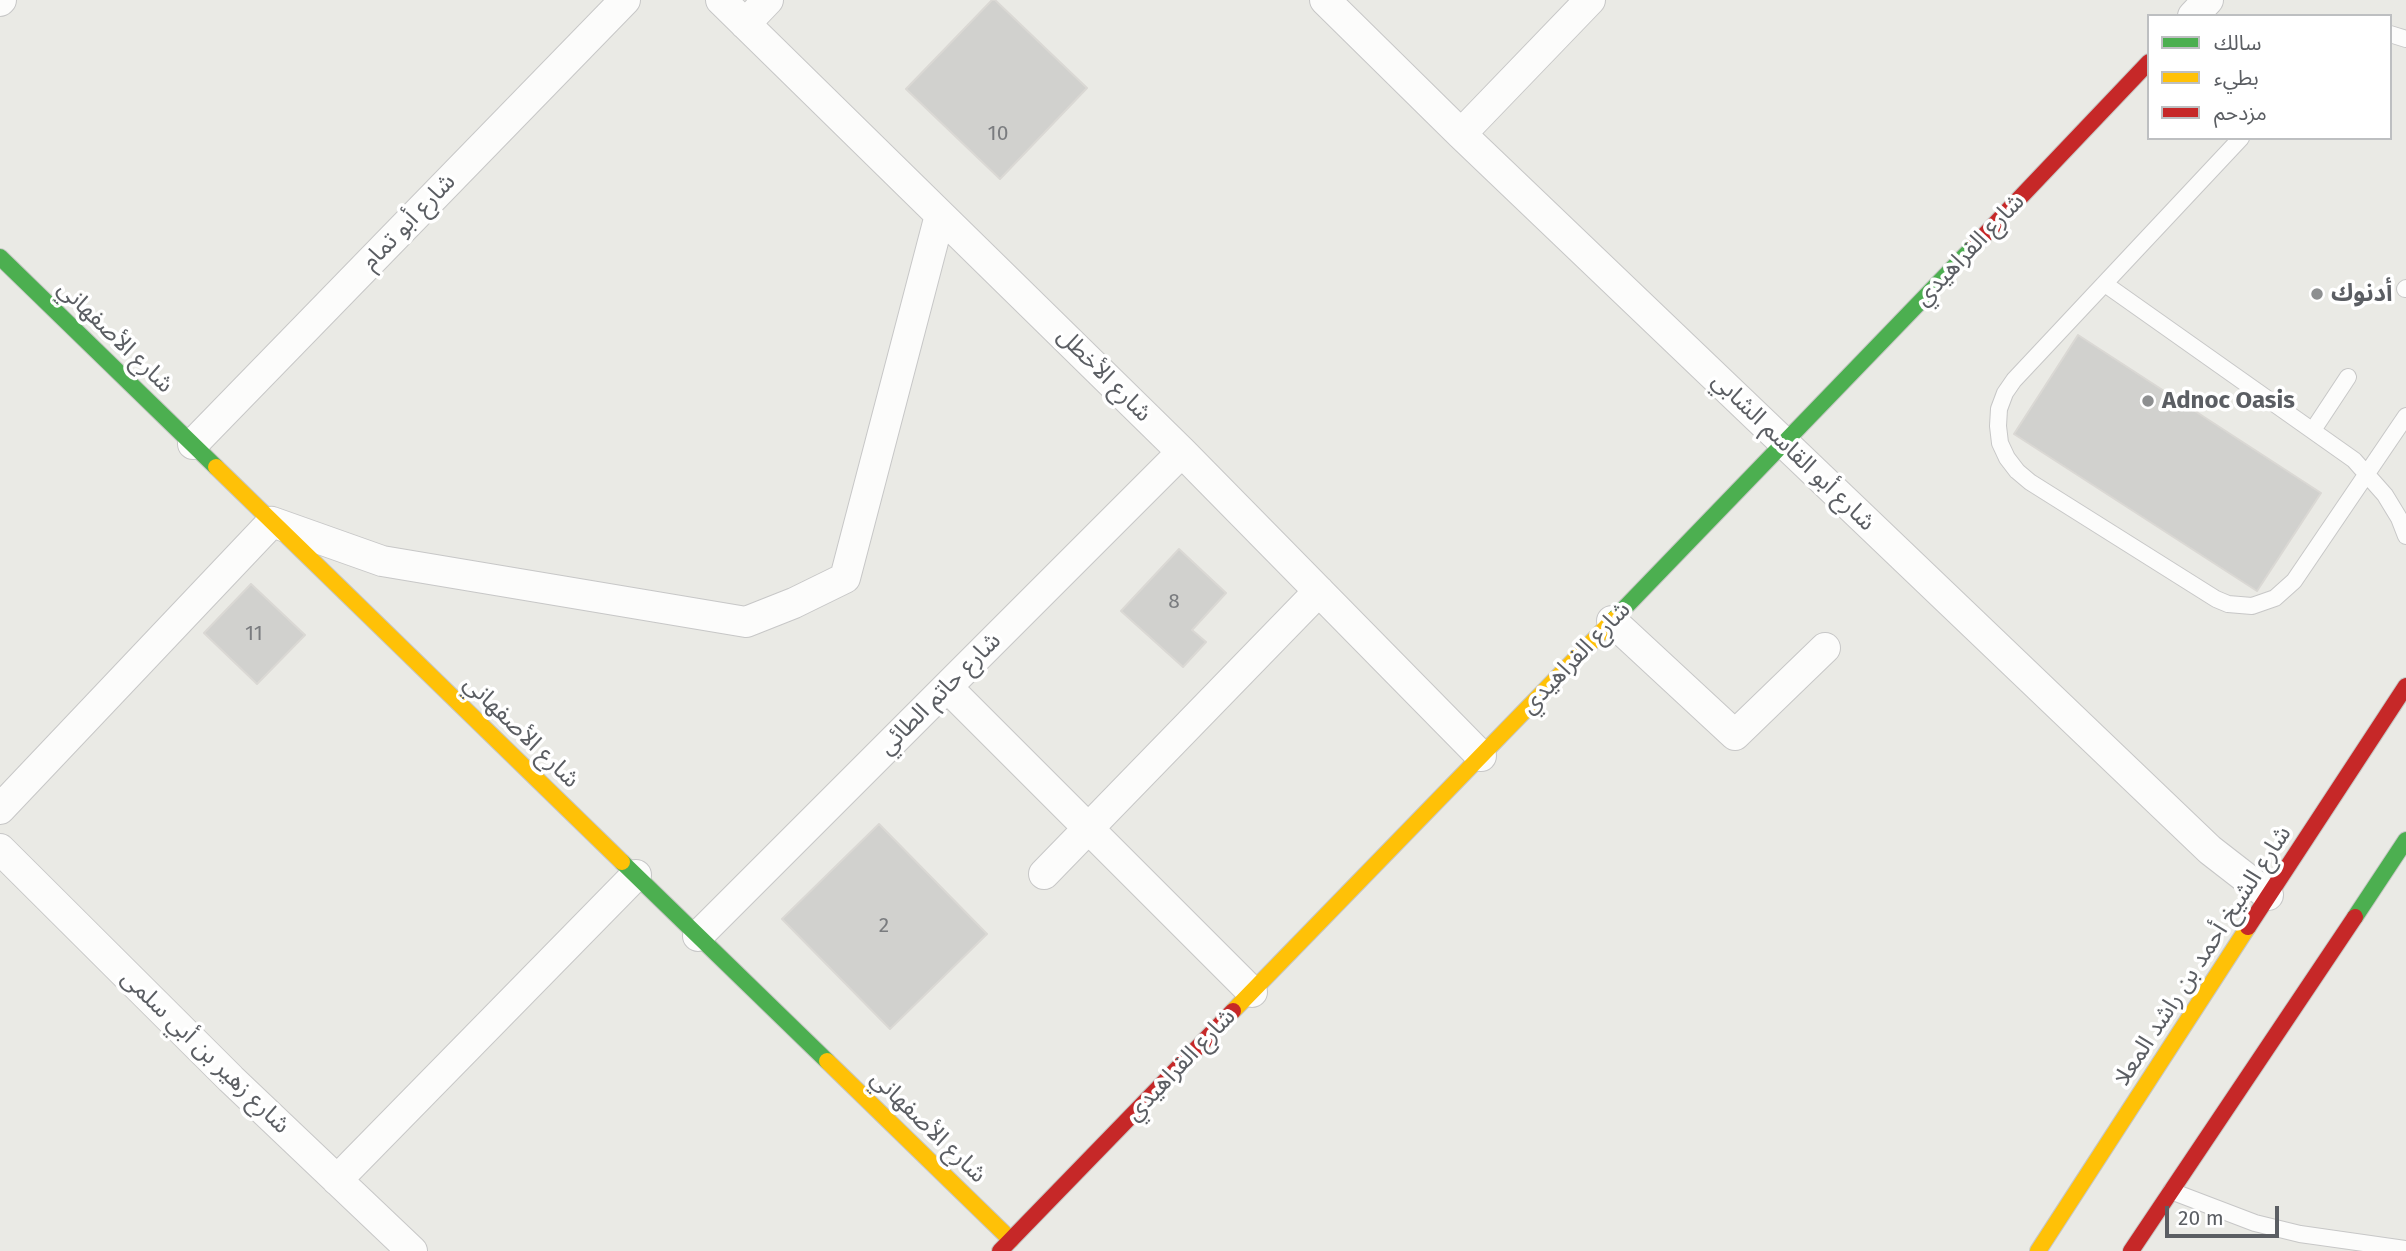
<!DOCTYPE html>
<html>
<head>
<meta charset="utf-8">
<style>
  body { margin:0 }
  #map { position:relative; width:2406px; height:1251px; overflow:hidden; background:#eaeae5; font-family:"Fira Sans","Noto Sans Arabic",sans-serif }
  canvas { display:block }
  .legend { position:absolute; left:2147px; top:14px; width:245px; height:126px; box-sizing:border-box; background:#fff; border:2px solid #bdbfc1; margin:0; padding:9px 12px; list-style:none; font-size:21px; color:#5b5e63 }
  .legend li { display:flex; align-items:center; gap:14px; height:35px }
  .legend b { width:35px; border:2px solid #bdbfc1 }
  .scale { position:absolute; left:2165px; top:1206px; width:114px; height:32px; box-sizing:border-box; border:4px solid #5b5e63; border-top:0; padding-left:9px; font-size:21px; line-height:24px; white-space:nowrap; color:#5b5e63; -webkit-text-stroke:5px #fff; paint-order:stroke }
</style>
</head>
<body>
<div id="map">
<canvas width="2406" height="1251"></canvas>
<ul class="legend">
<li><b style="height:9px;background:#4caf50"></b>سالك</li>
<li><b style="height:9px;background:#ffc107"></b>بطيء</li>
<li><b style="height:9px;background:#c62828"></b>مزدحم</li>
</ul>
<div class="scale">20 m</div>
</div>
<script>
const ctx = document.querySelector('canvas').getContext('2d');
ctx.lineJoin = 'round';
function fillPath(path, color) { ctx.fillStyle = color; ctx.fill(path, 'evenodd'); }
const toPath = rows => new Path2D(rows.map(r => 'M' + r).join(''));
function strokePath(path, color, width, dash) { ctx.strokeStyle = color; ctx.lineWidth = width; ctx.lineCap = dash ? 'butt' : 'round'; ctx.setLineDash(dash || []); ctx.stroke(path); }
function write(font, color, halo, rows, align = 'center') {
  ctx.font = font + ' "Fira Sans","Noto Sans Arabic",sans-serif'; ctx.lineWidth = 7; ctx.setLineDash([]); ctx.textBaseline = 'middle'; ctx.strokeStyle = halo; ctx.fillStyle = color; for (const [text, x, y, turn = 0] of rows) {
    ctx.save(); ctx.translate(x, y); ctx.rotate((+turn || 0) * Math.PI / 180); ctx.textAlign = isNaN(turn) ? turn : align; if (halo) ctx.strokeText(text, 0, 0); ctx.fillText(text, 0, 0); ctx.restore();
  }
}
const building = toPath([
  [992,0,995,0,1087,88,1000,179,906,89,992,0],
  [2078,335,2321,493,2257,591,2014,434,2078,335],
  [1179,549,1226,593,1192,630,1206,642,1183,667,1121,611,1179,549],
  [251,584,305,635,257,684,204,633,251,584],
  [879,824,987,934,890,1029,782,919,879,824]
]);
const lane = toPath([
  [2390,34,2406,39],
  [2241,138,2014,380,2005,393,1999,409,1998,426,2000,443,2007,458,2017,471,2030,482,2216,599,2228,604,2252,606,2275,598,2294,581,2406,416],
  [2105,284,2354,460,2385,495,2399,518,2406,536],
  [2405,289,2406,288],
  [2313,430,2348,377],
  [2171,1191,2255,1223,2300,1234,2406,1249]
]);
const street = toPath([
  [721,0,1182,452,1481,756],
  [1325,0,1461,134,2210,850,2268,895],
  [0,1,1,0],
  [2193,16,2208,0],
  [745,24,768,0],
  [1461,134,1590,0],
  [193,444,625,0],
  [1612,621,1735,735,1825,648],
  [947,687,1252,992],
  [0,809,272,522,382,561,746,622,794,603,845,578,940,215],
  [0,849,231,1079,412,1251],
  [1044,874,1319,591],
  [698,936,1182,452],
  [337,1180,636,875]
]);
const fast = toPath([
  [0,257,216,467],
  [1614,619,1975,245],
  [622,862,827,1061],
  [2355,917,2406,840]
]);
const slow = toPath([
  [216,467,622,862],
  [1233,1011,1614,619],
  [827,1061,1011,1240],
  [2038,1251,2248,927]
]);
const jam = toPath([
  [1975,245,2149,62],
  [2248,927,2406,686],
  [1000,1251,1233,1011],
  [2131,1251,2355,917]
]);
const markers = [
  [2317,294,7,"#8d8f90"],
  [2148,401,7,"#8d8f90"]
];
const numberNames = [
  ["10",998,134],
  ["8",1174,602],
  ["11",254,634],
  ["2",884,926]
];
const streetNames = [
  ["شارع أبو تمام",409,222,-46],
  ["شارع الفراهيدي",1970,250,-46],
  ["شارع الأصفهاني",115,337,44],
  ["شارع الأخطل",1104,375,45],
  ["شارع أبو القاسم الشابي",1793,452,44],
  ["شارع الفراهيدي",1576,658,-46],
  ["شارع حاتم الطائي",940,694,-45],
  ["شارع الأصفهاني",521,732,44],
  ["شارع الشيخ أحمد بن راشد المعلا",2203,956,-57],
  ["شارع زهير بن أبي سلمى",205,1052,44],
  ["شارع الفراهيدي",1181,1065,-46],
  ["شارع الأصفهاني",928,1127,44]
];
const poiNames = [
  ["أدنوك",2331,294],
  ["Adnoc Oasis",2162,401]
];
fillPath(building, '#d1d1ce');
strokePath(building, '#dad8d4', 2);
strokePath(lane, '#c7c7c7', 18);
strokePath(street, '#c7c7c7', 32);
strokePath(fast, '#c6c7c5', 18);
strokePath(slow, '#c6c7c5', 18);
strokePath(jam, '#c6c7c5', 18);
strokePath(lane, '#fcfcfb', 16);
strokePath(street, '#fcfcfb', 30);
strokePath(fast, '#4caf50', 16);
strokePath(slow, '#ffc107', 16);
strokePath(jam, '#c62828', 16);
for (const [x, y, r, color] of markers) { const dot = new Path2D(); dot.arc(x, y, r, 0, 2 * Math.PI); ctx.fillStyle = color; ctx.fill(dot); strokePath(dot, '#fff', 2.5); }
write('21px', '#7a7c7f', null, numberNames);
write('24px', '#5b5e63', '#fff', streetNames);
write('bold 24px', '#5b5e63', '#fff', poiNames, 'left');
</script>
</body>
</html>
